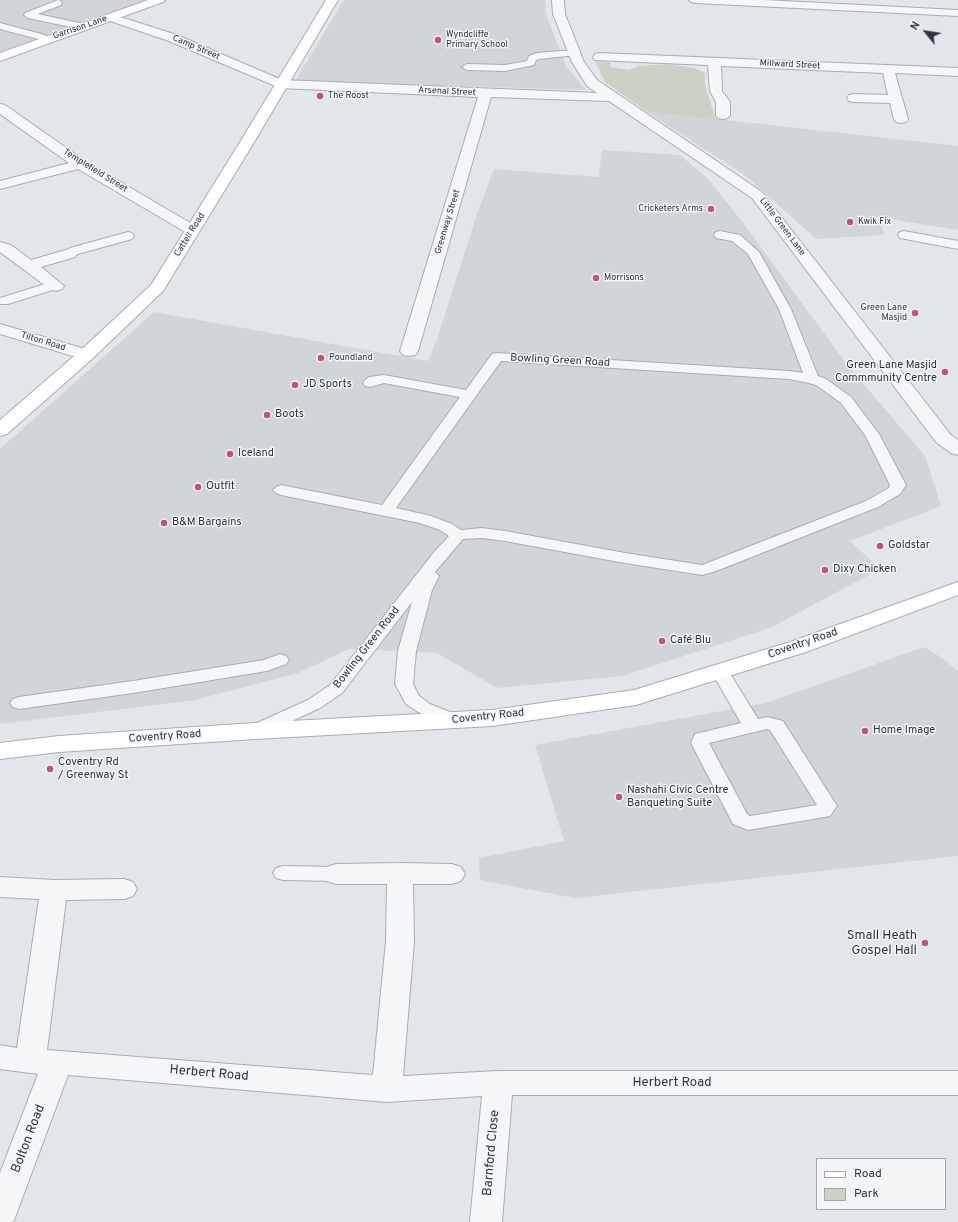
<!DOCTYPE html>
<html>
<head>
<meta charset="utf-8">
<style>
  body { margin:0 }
  #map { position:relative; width:958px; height:1222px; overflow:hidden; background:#e2e5e9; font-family:Overpass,sans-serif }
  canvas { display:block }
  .legend { position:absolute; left:816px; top:1158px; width:130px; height:52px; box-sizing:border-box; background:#f2f4f6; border:1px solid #a3a8ad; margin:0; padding:5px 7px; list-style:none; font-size:12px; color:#2c353f }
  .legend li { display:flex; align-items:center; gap:8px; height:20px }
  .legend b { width:20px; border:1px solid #a3a8ad }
  .north { position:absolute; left:906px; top:12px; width:40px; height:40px; -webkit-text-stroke:3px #f2f4f6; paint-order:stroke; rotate:300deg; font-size:11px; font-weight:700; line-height:16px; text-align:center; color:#2c353f }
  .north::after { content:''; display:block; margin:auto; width:14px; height:18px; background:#2c353f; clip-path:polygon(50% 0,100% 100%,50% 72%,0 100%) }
</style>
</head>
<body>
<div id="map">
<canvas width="958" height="1222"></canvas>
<ul class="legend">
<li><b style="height:5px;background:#fff"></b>Road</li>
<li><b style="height:11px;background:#c9d2c4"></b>Park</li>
</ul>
<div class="north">N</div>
</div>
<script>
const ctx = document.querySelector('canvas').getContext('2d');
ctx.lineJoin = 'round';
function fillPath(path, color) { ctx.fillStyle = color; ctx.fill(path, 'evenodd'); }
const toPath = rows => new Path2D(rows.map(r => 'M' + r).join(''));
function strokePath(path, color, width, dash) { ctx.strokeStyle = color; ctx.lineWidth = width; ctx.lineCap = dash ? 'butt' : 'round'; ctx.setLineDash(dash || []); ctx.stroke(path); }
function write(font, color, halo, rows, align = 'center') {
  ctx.font = font + ' Overpass,sans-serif'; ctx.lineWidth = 3; ctx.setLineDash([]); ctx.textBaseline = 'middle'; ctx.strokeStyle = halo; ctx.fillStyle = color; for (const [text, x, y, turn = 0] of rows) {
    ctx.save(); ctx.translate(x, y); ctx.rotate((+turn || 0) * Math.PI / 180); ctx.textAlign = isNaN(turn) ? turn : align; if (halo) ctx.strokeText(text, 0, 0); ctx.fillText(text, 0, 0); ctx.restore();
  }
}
const built = toPath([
  [0,0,150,0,0,52],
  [344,0,545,0,546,14,566,66,586,90,295,81],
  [646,111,958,146,958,230,879,217,884,235,816,239,746,176],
  [602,150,680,155,709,180,741,220,848,366,925,456,941,506,850,541,880,569,772,627,623,676,497,688,437,653,349,649,298,673,195,700,0,724,0,449,154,312,428,361,438,336,478,211,494,169,599,177],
  [924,647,942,658,958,671,958,856,575,898,480,880,479,858,564,841,535,745,766,703]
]);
const green = toPath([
  [595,61,610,62,611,67,629,70,639,66,667,64,694,68,705,73,705,85,716,120,646,111,605,82]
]);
const lane = toPath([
  [58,0,61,1,62,3,61,5,38,14,88,25,90,27,88,29,85,30,28,18,24,15,25,13,58,0],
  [0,23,45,35,49,41,47,43,41,43,38,39,0,29,0,23],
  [574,50,579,53,577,55,539,59,536,60,534,65,505,71,467,70,462,67,467,64,505,65,527,61,529,56,537,53,574,50],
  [720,231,740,235,759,252,791,309,818,376,826,379,851,397,879,434,906,485,900,494,878,507,716,571,702,575,625,563,505,541,482,538,463,539,435,572,439,576,432,590,416,651,413,684,419,696,430,704,462,717,464,721,462,725,455,727,448,725,418,712,406,704,395,684,398,651,412,602,342,693,320,708,262,735,255,737,248,735,246,731,248,727,308,700,330,685,435,551,449,536,440,530,420,523,281,495,276,493,273,490,276,487,281,485,382,505,460,397,384,383,370,387,365,386,363,383,365,380,369,377,384,375,466,390,492,354,497,353,789,371,803,373,779,309,748,254,732,241,716,238,714,235,716,232,720,231],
  [501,361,789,379,809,383,816,385,841,403,865,435,890,485,889,488,866,501,702,565,625,553,505,531,482,528,461,530,452,524,431,516,396,508,501,361],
  [904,231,958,241,958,249,900,238,898,235,900,232,904,231],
  [128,232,132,233,134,236,132,239,78,254,69,258,65,257,63,254,70,248,128,232],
  [55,281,59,282,61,285,59,288,8,304,0,304,0,298,55,281],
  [280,654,286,656,289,660,286,664,267,671,133,693,19,709,13,707,10,703,13,699,19,697,133,681,264,660,280,654],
  [720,665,726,667,758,719,767,717,783,721,837,806,830,816,748,830,733,824,691,743,695,734,741,723,711,671,714,667,720,665],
  [767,729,770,730,817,805,750,816,747,814,709,743,767,729],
  [283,866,336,867,343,869,346,874,343,879,336,881,283,880,276,878,273,873,276,868,283,866]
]);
const street = toPath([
  [552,0,564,0,565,14,584,62,597,80,762,192,950,434,958,440,958,455,951,453,936,442,752,198,609,101,491,97,418,351,415,355,409,356,403,355,400,351,478,97,280,88,169,41,107,20,105,18,107,16,111,14,177,35,282,80,597,93,587,86,572,62,553,14,552,0],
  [689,0,764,0,958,10,958,16,695,3,691,2,689,0],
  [599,53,958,68,958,76,895,73,908,119,906,122,901,123,896,122,894,119,890,103,854,102,849,101,847,98,849,95,854,94,888,95,883,73,721,66,722,91,730,102,730,115,728,118,723,119,718,118,716,115,716,102,710,91,708,65,595,60,593,57,595,54,599,53],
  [0,104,5,105,85,161,197,227,200,230,197,233,192,235,187,233,78,169,0,189,0,181,69,163,0,114,0,104],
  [0,242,11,245,31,260,69,249,75,251,77,254,75,257,41,267,64,286,62,289,56,291,50,289,0,252,0,242],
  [0,324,92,351,95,355,92,359,86,360,0,334,0,324],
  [400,863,452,864,461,867,465,874,461,881,452,884,413,884,414,941,403,1076,498,1071,958,1071,958,1095,512,1095,502,1222,470,1222,482,1096,387,1102,68,1075,16,1215,13,1222,0,1222,0,1173,38,1074,0,1069,0,1045,17,1048,39,899,0,897,0,877,54,880,124,879,133,882,137,889,133,896,124,899,66,900,47,1050,373,1075,386,941,387,884,336,884,327,881,323,874,327,867,336,864,400,863]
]);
const secondary = toPath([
  [148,0,165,0,163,2,0,61,0,53,148,0],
  [326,0,338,0,256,139,163,291,92,359,7,434,0,436,0,420,80,351,151,285,242,139,326,0],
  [958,582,958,595,806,652,636,705,492,726,255,739,59,752,0,759,0,743,59,736,255,723,492,710,634,690,790,642,958,582]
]);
const markers = [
  [438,40,4,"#bf5670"],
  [320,96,4,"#bf5670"],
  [711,209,4,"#bf5670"],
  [850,222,4,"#bf5670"],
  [596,278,4,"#bf5670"],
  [915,313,4,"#bf5670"],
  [321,358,4,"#bf5670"],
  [945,372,4,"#bf5670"],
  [295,385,4,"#bf5670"],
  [267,415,4,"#bf5670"],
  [230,454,4,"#bf5670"],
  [198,487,4,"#bf5670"],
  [164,523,4,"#bf5670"],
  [880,546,4,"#bf5670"],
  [825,570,4,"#bf5670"],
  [662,641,4,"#bf5670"],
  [865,731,4,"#bf5670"],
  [50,769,4,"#bf5670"],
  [619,797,4,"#bf5670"],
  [925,943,4,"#bf5670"]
];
const farStreetnames = [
  ["Garrison Lane",80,28,-19],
  ["Camp Street",196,48,23],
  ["Millward Street",790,65,3],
  ["Arsenal Street",447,92,3],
  ["Templefield Street",95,171,32],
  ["Greenway Street",448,222,-73],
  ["Little Green Lane",782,227,53],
  ["Cattell Road",190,235,-58],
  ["Tilton Road",43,342,17]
];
const farPoinames = [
  ["Wyndcliffe",446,35],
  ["Primary School",446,45],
  ["The Roost",328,96],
  ["Cricketers Arms",703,209,"right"],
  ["Kwik Fix",858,222],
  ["Morrisons",604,278],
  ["Green Lane",907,308,"right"],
  ["Masjid",907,318,"right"],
  ["Poundland",329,358]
];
const streetNames = [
  ["Bowling Green Road",560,361,3],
  ["Coventry Road",803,644,-19],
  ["Bowling Green Road",367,648,-52],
  ["Coventry Road",488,717,-6],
  ["Coventry Road",165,737,-4]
];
const poiNames = [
  ["Green Lane Masjid",937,366,"right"],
  ["Commmunity Centre",937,379,"right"],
  ["JD Sports",303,385],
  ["Boots",275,415],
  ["Iceland",238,454],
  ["Outfit",206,487],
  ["B&M Bargains",172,523],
  ["Goldstar",888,546],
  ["Dixy Chicken",833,570],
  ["Café Blu",670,641],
  ["Home Image",873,731],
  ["Coventry Rd",58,763],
  ["/ Greenway St",58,776],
  ["Nashahi Civic Centre",627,791],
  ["Banqueting Suite",627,804]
];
const nearPoinames = [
  ["Small Heath",917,936],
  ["Gospel Hall",917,951]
];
const nearStreetnames = [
  ["Herbert Road",209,1074,5],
  ["Herbert Road",672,1083],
  ["Bolton Road",29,1139,-69],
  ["Barnford Close",492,1153,-85]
];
fillPath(built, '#d1d5da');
fillPath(green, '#c9d2c4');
strokePath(lane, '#a8adb3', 2);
strokePath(street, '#a8adb3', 2);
strokePath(secondary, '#a8adb3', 2);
fillPath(lane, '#f4f6f8');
fillPath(street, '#f4f6f8');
fillPath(secondary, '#fff');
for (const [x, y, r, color] of markers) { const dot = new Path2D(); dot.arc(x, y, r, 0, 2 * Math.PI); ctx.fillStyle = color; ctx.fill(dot); strokePath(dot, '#f2f4f6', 1.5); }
write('9px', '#2c353f', '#f2f4f6', farStreetnames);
write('9px', '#2c353f', '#f2f4f6', farPoinames, 'left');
write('11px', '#2c353f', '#f2f4f6', streetNames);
write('11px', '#2c353f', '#f2f4f6', poiNames, 'left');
write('13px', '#2c353f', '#f2f4f6', nearPoinames, 'right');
write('13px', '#2c353f', '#f2f4f6', nearStreetnames);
</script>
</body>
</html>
